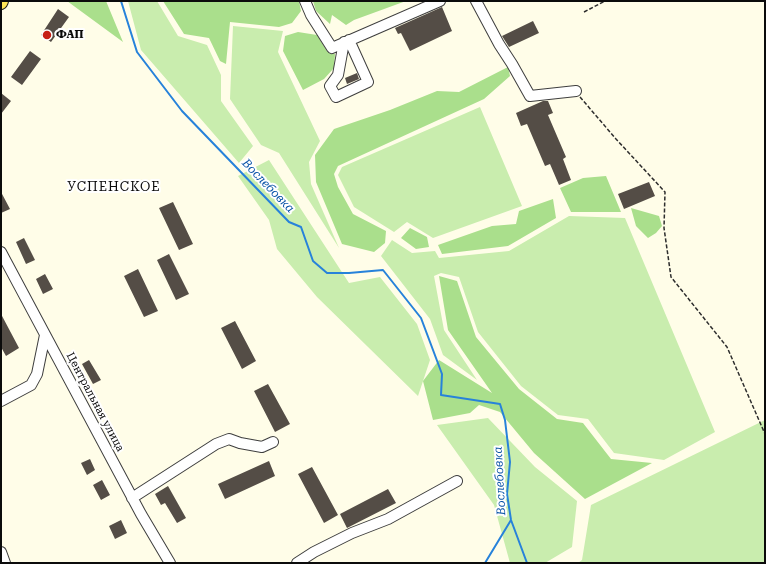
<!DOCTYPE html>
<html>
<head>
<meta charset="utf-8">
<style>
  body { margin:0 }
  #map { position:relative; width:766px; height:564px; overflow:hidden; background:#fffde8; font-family:"Roboto Serif",serif }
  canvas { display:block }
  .frame { position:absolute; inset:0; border:2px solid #0b0b0b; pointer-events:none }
</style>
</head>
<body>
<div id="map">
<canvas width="766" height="564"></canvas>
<div class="frame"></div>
</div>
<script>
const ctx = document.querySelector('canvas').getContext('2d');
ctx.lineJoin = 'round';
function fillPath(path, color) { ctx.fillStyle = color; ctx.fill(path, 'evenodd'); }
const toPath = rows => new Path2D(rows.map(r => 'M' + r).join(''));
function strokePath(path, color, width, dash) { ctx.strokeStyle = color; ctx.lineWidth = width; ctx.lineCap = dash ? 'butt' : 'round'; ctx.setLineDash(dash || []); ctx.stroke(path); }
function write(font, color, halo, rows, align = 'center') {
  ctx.font = font + ' "Roboto Serif",serif'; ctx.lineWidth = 4; ctx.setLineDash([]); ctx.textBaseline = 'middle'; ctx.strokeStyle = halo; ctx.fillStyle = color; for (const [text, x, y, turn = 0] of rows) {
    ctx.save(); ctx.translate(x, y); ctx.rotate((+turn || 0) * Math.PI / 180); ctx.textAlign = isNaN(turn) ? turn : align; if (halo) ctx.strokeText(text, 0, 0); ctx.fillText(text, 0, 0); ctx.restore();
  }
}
const green = toPath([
  [128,1,157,1,178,36,207,45,221,75,221,101,253,146,239,163,141,50],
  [233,26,283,31,278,52,320,141,309,162,311,184,339,248,279,153,261,145,230,99],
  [480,107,522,206,433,238,407,222,394,232,354,207,338,175,342,167],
  [269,160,349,283,380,277,417,324,430,360,418,396,317,297,277,249,269,220,238,176],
  [569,216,625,218,715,432,664,460,614,453,588,419,558,415,521,386,478,332,459,277,441,273,434,276,444,330,477,380,443,355,430,319,381,256,392,240,412,253,435,251,439,258,509,251],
  [488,418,535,467,577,501,572,547,545,563,510,563,494,505,437,425],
  [765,420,765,563,578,563,582,560,591,505]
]);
const forest = toPath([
  [67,1,106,1,123,42],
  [163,1,299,1,301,11,292,23,279,27,230,22,226,64,220,61,209,38,184,34],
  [313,1,406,1,354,20,346,25,332,15,330,24,316,11],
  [298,32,317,35,327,51,335,54,334,68,324,79,303,90,283,51,285,36],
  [508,67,510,76,484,99,338,166,334,174,338,187,353,214,386,231,385,243,374,252,342,244,316,182,315,155,334,129,390,110,437,91,459,92],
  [606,176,621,212,571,212,560,188,583,178],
  [553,199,556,218,508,246,442,254,438,245,492,226,516,224,519,211],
  [631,208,659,216,662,226,656,233,648,238,636,226],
  [410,228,427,237,429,247,416,249,401,238],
  [439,276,457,281,476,337,519,389,557,419,583,423,611,459,652,463,585,499,534,453,500,412,479,405,470,413,433,420,423,381,439,360,492,393,448,330]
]);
const stream = toPath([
  [121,1,137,52,182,111,289,222,301,227,313,261,327,273,349,273,383,270,421,318,442,374,441,395,500,404,505,420,510,462,507,494,511,520,527,563],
  [485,563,511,520]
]);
const building = toPath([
  [442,7,452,31,410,51,401,33,398,34,395,28],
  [58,9,69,17,51,42,41,35],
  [533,21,539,33,509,47,502,36],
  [30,51,41,59,22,85,11,77],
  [357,73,359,79,347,84,345,78],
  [1,93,11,101,1,114],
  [543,101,548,101,553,113,548,115,566,157,563,159,571,180,559,185,550,164,545,166,527,124,521,126,516,113],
  [649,182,655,196,624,209,618,194],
  [1,192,10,209,1,213],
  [173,202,193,244,179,250,159,208],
  [24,238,35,260,26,264,16,242],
  [169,254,189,294,176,300,157,260],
  [138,269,158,311,144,317,124,276],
  [45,274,53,289,43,294,36,279],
  [1,314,19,348,6,356,1,347],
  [235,321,256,361,242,369,221,328],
  [89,360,101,380,93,384,82,364],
  [268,384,290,424,275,432,254,391],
  [90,459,95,470,87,475,81,463],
  [269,461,275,476,225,499,218,484],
  [312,467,338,515,324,523,298,474],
  [102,480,110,495,101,500,93,485],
  [168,486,186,518,177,523,165,503,161,505,155,494],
  [388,489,396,503,347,528,340,514],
  [121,520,127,533,115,539,109,526]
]);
const path = toPath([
  [584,12,605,1],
  [580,97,616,139,665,192,664,228,671,277,727,347,765,434]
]);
const minor = toPath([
  [305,1,311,15,332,48,440,1],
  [476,1,499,44,512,64,530,96,576,91],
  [344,42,338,75,330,86,336,97,368,82,349,40],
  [1,252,141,514,170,563],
  [1,401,31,385,37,374,45,335],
  [132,498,216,444,229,439,240,443,262,447,273,442],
  [1,552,5,563],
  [297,563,314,552,352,533,388,519,457,481]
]);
const major = toPath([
  [1,3,2,1]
]);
const markers = [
  [47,35,5,"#c71f16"]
];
const poiNames = [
  ["ФАП",56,35]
];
const streetNames = [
  ["Центральная улица",95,402,62]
];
const waterNames = [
  ["Вослебовка",268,186,46],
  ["Вослебовка",500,481,-93]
];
const quarterNames = [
  ["УСПЕНСКОЕ",114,187]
];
fillPath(green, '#c9edae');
fillPath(forest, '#aadf8c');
strokePath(stream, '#2782da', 2);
fillPath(building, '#544d46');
strokePath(minor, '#3e3e3e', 12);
strokePath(major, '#1c1c1c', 14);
strokePath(path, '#2d2d2d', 1.5, [4, 2]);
strokePath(minor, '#fff', 10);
strokePath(major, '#ffe658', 12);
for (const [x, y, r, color] of markers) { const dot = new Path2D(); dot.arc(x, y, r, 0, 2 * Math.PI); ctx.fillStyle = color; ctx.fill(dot); strokePath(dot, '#fff', 1.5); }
write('bold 11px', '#0b0b0b', '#fff', poiNames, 'left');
write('11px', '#0b0b0b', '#fff', streetNames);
write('italic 12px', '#0953a7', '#fff', waterNames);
ctx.letterSpacing = '1px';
write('13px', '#0b0b0b', '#fff', quarterNames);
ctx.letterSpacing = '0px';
</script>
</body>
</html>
